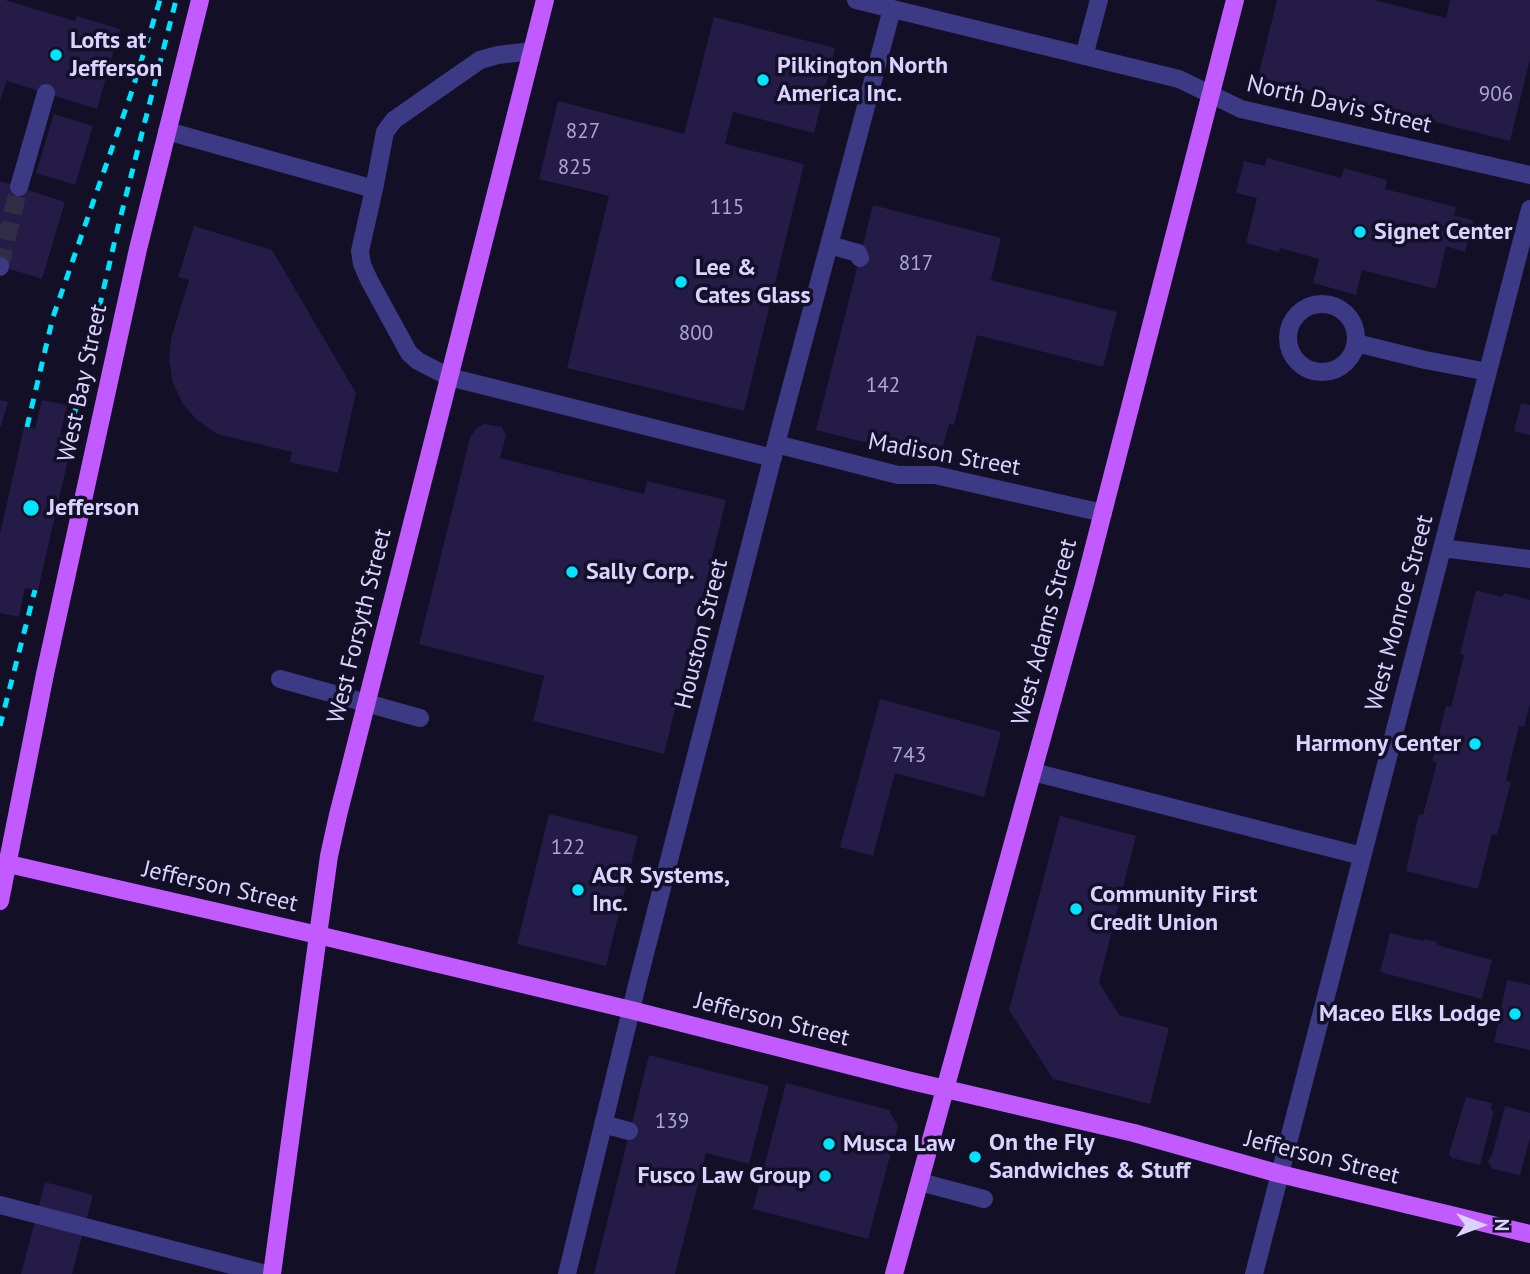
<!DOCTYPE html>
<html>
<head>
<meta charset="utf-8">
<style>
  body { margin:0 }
  #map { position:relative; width:1530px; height:1274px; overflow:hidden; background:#130f26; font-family:"PT Sans",sans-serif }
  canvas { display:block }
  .north { position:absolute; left:1446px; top:1190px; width:70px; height:70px; -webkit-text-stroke:5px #130f26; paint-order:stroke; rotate:90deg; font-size:19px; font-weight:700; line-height:28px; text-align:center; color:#d9d4ff }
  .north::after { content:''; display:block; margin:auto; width:24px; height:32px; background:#d9d4ff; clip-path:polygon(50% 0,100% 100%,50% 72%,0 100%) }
</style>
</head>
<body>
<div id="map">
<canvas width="1530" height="1274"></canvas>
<div class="north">N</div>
</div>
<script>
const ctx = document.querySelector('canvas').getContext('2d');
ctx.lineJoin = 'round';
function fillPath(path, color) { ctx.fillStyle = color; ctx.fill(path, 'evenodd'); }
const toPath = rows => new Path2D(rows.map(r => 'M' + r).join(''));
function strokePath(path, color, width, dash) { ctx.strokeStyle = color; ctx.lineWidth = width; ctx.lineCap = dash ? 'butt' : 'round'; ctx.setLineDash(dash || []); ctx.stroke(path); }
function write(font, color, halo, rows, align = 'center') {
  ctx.font = font + ' "PT Sans",sans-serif'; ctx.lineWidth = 7; ctx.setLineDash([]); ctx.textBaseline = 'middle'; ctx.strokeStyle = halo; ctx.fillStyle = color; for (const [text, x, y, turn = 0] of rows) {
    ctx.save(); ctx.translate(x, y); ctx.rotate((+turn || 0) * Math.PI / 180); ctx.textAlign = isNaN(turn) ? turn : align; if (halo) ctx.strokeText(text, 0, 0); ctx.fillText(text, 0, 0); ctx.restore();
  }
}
const building = toPath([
  [0,0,5,0,75,21,77,16,120,29,97,109,7,81,0,101],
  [1277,0,1374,0,1446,18,1450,0,1530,0,1530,59,1510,141,1258,77],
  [714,17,835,48,814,133,733,112,725,144,804,164,744,411,567,368,609,196,539,179,558,101,684,134],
  [54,114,93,126,75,185,36,173],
  [1267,158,1341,178,1344,168,1387,180,1385,189,1456,207,1454,215,1474,221,1465,252,1446,246,1436,289,1362,270,1356,295,1313,283,1319,259,1280,248,1279,252,1246,243,1257,198,1236,193,1244,161,1265,166],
  [0,181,65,202,42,279,0,266],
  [873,205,1001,238,991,280,1117,312,1103,367,977,335,954,425,949,424,939,461,816,430],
  [194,226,272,250,356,393,338,473,290,462,292,452,217,434,196,419,183,404,173,383,169,360,171,339,189,280,178,277],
  [0,400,8,402,1,426,0,426],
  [42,400,67,405,60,435,73,438,38,590,25,588,19,617,0,613,0,534,24,427,35,429],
  [1521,403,1530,405,1530,435,1514,431],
  [484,424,502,427,506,436,500,458,644,494,647,481,726,500,664,754,533,721,544,676,419,644,470,438,476,428],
  [1476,590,1502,597,1504,593,1530,600,1530,704,1524,727,1519,726,1506,780,1511,782,1497,835,1492,834,1478,889,1406,871,1419,814,1423,815,1437,763,1432,761,1446,706,1451,707,1464,655,1460,654],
  [880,699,1001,732,984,797,895,773,873,856,840,847],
  [549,814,638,836,606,966,517,944],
  [1060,816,1136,836,1099,982,1119,1015,1169,1028,1150,1104,1053,1079,1009,1010],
  [1390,933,1423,941,1424,939,1437,942,1437,945,1492,960,1482,999,1380,972],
  [1507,980,1530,985,1530,1050,1494,1042],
  [649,1055,769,1086,749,1164,706,1153,675,1274,594,1274],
  [786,1083,889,1110,898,1126,868,1239,753,1209],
  [1466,1097,1492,1103,1491,1110,1494,1111,1480,1165,1452,1158,1449,1154],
  [1505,1106,1530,1113,1530,1138,1520,1175,1493,1169,1491,1167,1488,1162,1492,1155],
  [45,1182,93,1195,72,1274,21,1274]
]);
const minorTunnel = toPath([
  [0,266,19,187]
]);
const minor = toPath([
  [856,0,1179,79,1241,109,1530,175],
  [532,51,498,55,480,60,394,120,385,132,374,189,360,251,362,264,369,280,409,353,418,361,449,377,773,458],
  [1084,56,1099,0],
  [167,131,374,189],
  [19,187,46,93],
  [829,245,858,253,860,258],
  [0,267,0,266],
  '1288 338a34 34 0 1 1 68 0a34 34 0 1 1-68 0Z',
  [1356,343,1425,360,1488,372],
  [776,444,898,475,935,475,1103,513],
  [1442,548,1530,559],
  [280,679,420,718],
  [1033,772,1362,856],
  [603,1124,629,1131],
  [920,1182,984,1199],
  [0,1205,266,1274],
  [567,1274,638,981,781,425,892,9],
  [1254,1274,1530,209]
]);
const major = toPath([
  [0,862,318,935,631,1010,907,1080,1134,1133,1280,1174,1530,1234],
  [0,901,45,674,138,249,200,0],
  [272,1274,318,935,329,856,338,815,545,0],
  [894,1274,1085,582,1235,0]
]);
const rail = toPath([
  [27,427,53,317,132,91,160,0],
  [69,437,118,227,176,0],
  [0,726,35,590]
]);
const markers = [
  [56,55,7,"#00e5ff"],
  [763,80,7,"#00e5ff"],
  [1360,232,7,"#00e5ff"],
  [681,282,7,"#00e5ff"],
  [31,508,9,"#00e5ff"],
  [572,572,7,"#00e5ff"],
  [1475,744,7,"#00e5ff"],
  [578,890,7,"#00e5ff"],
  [1076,909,7,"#00e5ff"],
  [1515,1014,7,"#00e5ff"],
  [829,1144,7,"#00e5ff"],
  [975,1157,7,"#00e5ff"],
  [825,1176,7,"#00e5ff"]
];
const numberNames = [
  ["906",1496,95],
  ["827",583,132],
  ["825",575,168],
  ["115",727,208],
  ["817",916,264],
  ["800",696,334],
  ["142",883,386],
  ["743",909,756],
  ["122",568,848],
  ["139",672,1122]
];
const poiNames = [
  ["Lofts at",70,41],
  ["Jefferson",70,69],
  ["Pilkington North",777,66],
  ["America Inc.",777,94],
  ["Signet Center",1374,232],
  ["Lee &",695,268],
  ["Cates Glass",695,296],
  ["Jefferson",47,508],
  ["Sally Corp.",586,572],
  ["Harmony Center",1461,744,"right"],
  ["ACR Systems,",592,876],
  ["Inc.",592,904],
  ["Community First",1090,895],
  ["Credit Union",1090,923],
  ["Maceo Elks Lodge",1501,1014,"right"],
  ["On the Fly",989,1143],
  ["Sandwiches & Stuff",989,1171],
  ["Musca Law",843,1144],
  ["Fusco Law Group",811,1176,"right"]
];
const streetNames = [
  ["North Davis Street",1339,105,13],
  ["West Bay Street",83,383,-78],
  ["Madison Street",944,455,10],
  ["West Monroe Street",1400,613,-75],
  ["West Forsyth Street",360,626,-76],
  ["West Adams Street",1045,632,-75],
  ["Houston Street",702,634,-76],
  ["Jefferson Street",220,887,13],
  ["Jefferson Street",772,1020,14],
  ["Jefferson Street",1322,1158,14]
];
fillPath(building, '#241b47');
strokePath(minorTunnel, '#312d47', 18, [18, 9]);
strokePath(minor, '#3d3a85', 18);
strokePath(major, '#c25bff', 18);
strokePath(rail, '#00e5ff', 5, [10, 9]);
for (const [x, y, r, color] of markers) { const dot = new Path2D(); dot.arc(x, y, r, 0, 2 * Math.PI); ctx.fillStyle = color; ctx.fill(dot); strokePath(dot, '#130f26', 2.5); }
write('21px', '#aca6d1', null, numberNames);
write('bold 24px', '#d9d4ff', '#130f26', poiNames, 'left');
write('24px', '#d9d4ff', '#130f26', streetNames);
</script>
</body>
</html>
